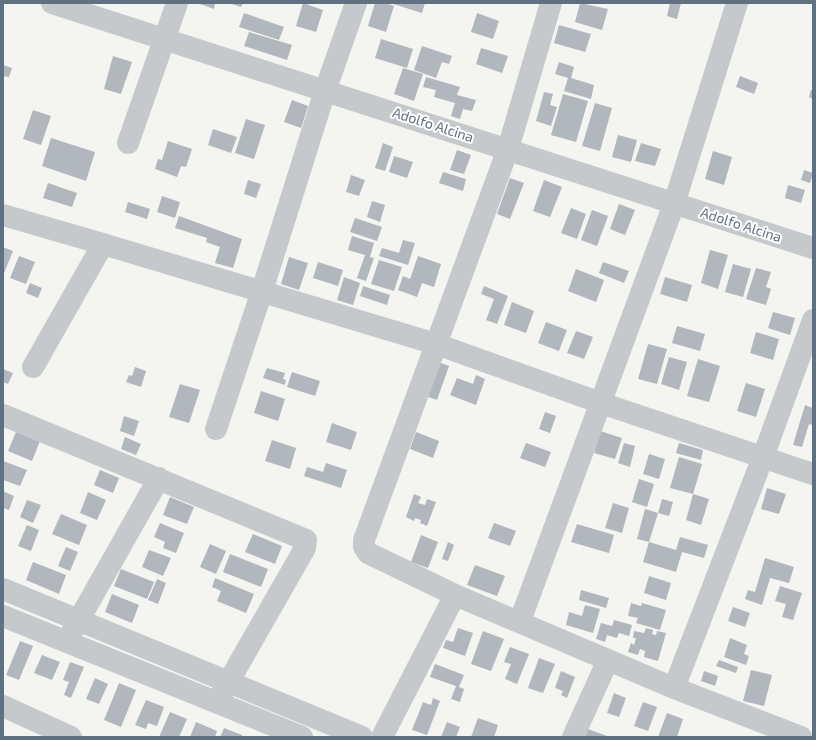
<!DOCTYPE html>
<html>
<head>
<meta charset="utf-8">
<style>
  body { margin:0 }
  #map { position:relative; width:816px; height:740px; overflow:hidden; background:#f4f5f0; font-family:"Exo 2",sans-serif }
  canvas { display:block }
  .frame { position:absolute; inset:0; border:4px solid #617184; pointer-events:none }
</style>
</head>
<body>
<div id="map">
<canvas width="816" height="740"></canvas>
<div class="frame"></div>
</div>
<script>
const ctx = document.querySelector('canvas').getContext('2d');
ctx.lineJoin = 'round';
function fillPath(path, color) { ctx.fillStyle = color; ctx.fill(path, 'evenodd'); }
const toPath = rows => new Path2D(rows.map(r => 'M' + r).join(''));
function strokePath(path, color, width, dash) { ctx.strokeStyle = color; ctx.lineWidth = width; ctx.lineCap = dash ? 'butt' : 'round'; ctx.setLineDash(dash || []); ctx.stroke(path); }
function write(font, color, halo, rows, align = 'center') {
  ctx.font = font + ' "Exo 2",sans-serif'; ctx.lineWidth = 4; ctx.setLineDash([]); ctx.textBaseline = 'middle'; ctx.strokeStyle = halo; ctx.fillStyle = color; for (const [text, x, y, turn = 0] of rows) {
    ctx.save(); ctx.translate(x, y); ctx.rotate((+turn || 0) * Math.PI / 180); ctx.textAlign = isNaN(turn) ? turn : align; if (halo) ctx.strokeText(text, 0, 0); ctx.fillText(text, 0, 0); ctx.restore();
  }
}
const building = toPath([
  [197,3,215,3,214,9],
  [229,3,243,3,241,7],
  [303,3,323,10,316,32,296,26],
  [375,3,385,3,394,6,386,32,368,26],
  [390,3,425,3,422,13],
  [580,3,608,9,602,30,575,22],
  [670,3,681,3,677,19,667,16],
  [244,13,284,27,279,40,239,27],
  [477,13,499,21,493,39,471,32],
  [559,25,591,34,585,52,554,43],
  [249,32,292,45,287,60,244,46],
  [381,39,413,49,407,68,375,58],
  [422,46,452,56,449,64,442,62,436,78,414,70],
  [481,48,508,56,502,73,476,64],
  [113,56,132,62,121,94,104,89],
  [559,62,574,67,571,78,594,85,591,99,564,91,568,78,555,74],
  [3,65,12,68,9,77,3,76],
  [403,68,423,74,414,101,394,94],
  [740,76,758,83,754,94,736,87],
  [426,77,460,87,457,95,476,100,472,111,463,109,460,119,451,116,455,103,434,97,436,90,423,87],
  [811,90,813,90,813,99,809,97],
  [544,92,553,94,550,105,557,107,551,126,536,121],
  [563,94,588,101,576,142,551,135],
  [292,100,308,106,301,128,284,122],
  [595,103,612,108,600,151,582,146],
  [33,110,51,116,41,145,23,139],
  [246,119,265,125,254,159,235,153],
  [213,129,237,137,231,153,208,145],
  [618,135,637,140,631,162,612,157],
  [51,138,95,152,86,181,42,166],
  [168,141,192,149,186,167,181,166,177,177,155,169,158,159,162,160],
  [383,143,393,147,385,171,375,168],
  [641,143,661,149,655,166,635,161],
  [457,150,471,155,464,174,450,170],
  [713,151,732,157,724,185,705,179],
  [394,156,413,162,407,178,389,172],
  [804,170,813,173,810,183,801,180],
  [443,172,466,179,463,191,439,183],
  [351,175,365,180,359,196,346,192],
  [510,178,524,183,510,219,497,214],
  [248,180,261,184,256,198,244,194],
  [544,180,562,187,550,217,533,211],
  [48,183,77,193,72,207,43,198],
  [788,185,805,190,801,203,785,198],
  [162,196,180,202,175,218,157,212],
  [372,201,385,205,380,222,367,217],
  [128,202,150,209,147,219,125,212],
  [619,204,635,210,625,235,610,229],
  [571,208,586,214,577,239,561,233],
  [592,210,608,216,597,246,581,240],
  [179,216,242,239,233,268,215,263,220,247,206,242,207,238,175,228],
  [355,218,382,227,377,241,350,232],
  [352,236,374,243,370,257,374,258,366,281,357,278,365,255,348,250],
  [403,240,415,243,408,265,379,256,382,248,399,253],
  [3,247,13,251,3,276],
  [710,250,728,255,718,289,701,283],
  [19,256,35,262,26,284,10,278],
  [418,256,441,264,434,287,422,283,417,297,398,290,403,276,410,279],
  [289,257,308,263,299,290,281,284],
  [379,260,402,267,394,291,371,284],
  [318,262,343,270,338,286,313,278],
  [603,262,629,271,624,283,599,273],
  [733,264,751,269,743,297,725,292],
  [756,268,771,272,766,287,771,289,766,305,746,299],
  [576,269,604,280,596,302,568,291],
  [344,277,360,283,353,305,337,300],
  [665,277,692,285,687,302,660,294],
  [30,283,42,288,38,298,26,293],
  [363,286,390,295,387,305,360,296],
  [484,286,508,296,497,324,486,320,494,299,481,294],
  [512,302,534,311,526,333,504,325],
  [773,312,795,318,790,335,768,328],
  [546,322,567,330,559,351,538,343],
  [677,326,705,334,700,351,672,343],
  [576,331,593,337,584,359,567,353],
  [756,332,779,339,773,360,750,353],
  [648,344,667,349,657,384,638,379],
  [669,357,687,362,679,390,661,384],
  [698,359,720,366,709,402,687,396],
  [436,361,449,366,437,400,423,395],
  [135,367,146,371,141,387,126,382,129,375,132,376],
  [267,368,285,373,283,379,286,380,285,385,263,378],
  [3,369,13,373,8,384,3,382],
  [292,372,320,381,315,396,287,387],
  [476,375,485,379,476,405,450,395,457,378,473,384],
  [746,383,765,389,756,417,737,411],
  [180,384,200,390,189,423,169,417],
  [261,391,285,399,278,421,254,413],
  [805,405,813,408,813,425,809,424,802,447,793,445],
  [545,412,556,416,550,433,539,429],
  [124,416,139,421,134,436,120,431],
  [332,423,357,432,351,450,326,442],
  [600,431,622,438,615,459,594,453],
  [16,432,40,441,32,461,8,451],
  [416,432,439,441,433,458,410,449],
  [125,437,141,444,136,455,121,449],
  [272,440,296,448,290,469,265,461],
  [526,443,551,452,545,467,520,458],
  [624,443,635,446,630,467,618,463],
  [679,443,703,450,701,460,676,453],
  [649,454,665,459,659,479,643,474],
  [679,457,702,464,693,494,709,499,701,525,686,520,693,494,670,488],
  [3,461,27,470,20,486,3,480],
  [326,463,347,470,341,488,304,476,307,467,323,472],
  [100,470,119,478,113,493,94,485],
  [639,479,654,484,647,507,632,502],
  [767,488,786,494,779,514,761,509],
  [3,491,14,496,9,510,3,508],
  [88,492,106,500,97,520,80,513],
  [414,494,421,497,418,503,425,505,427,499,436,502,427,526,420,523,421,520,415,518,414,521,406,517],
  [170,497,194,507,187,524,163,515],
  [662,499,673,502,669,516,658,513],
  [27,500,41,505,33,523,20,517],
  [613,503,629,508,622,533,605,528],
  [645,509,658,513,649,542,637,539],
  [61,514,87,525,79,545,52,534],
  [160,523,184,533,176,553,163,548,165,542,154,537],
  [494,523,516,531,510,546,488,538],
  [577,524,614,535,609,553,571,542],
  [27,525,39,530,31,551,18,546],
  [253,534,282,546,275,564,245,552],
  [421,535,438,542,428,568,411,562],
  [680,537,708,545,704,558,682,552,676,572,643,562,649,542,676,550],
  [448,542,454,545,448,561,442,559],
  [210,544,226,551,216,574,200,567],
  [66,547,78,552,70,571,58,566],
  [149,550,171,558,163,576,142,567],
  [230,554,268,569,261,587,223,572],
  [765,558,794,567,789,583,770,578,762,605,745,599,748,590,755,592],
  [33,562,66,575,59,594,26,580],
  [475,565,505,576,497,596,467,585],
  [121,569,154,582,147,599,114,586],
  [649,576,671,583,666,600,644,593],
  [215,578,254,594,246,613,217,601,221,591,212,587],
  [157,579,166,583,158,604,148,600],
  [780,586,802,593,793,620,782,617,786,604,775,601],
  [581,590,609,598,606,608,579,600],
  [112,594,139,605,132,623,105,612],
  [631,603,641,606,642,603,666,610,660,630,636,623,638,618,628,616],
  [585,605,600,609,593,633,566,625,569,612,582,616],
  [733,607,750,613,745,627,728,621],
  [614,620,632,625,629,636,619,633,617,638,607,635,605,642,596,639,601,623,612,626],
  [458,628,473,633,465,656,443,648,446,640,453,642],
  [646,628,653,630,652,634,656,635,657,631,666,633,658,661,644,657,645,651,640,649,638,655,628,652,631,643,634,645,636,638,633,638,634,631,644,633],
  [483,631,504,639,491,671,471,664],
  [730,638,747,645,744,654,749,656,746,665,724,657],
  [20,641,33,646,19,680,6,675],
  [510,647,529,654,517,684,505,679,511,664,504,662],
  [42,655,60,662,52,680,34,673],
  [539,658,555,664,543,693,528,688],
  [719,660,738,667,736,673,716,666],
  [70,662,84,667,71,698,64,695,69,682,63,680],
  [435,664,464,675,459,687,464,689,460,702,451,699,456,686,430,677],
  [751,670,772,675,764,706,743,701],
  [561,671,575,677,567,698,561,695,563,691,555,688],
  [704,671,718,676,715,686,701,681],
  [95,678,108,684,99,704,86,699],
  [119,683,136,690,121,727,104,720],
  [614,693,626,698,619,717,607,713],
  [433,698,440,701,427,735,412,730,423,702,431,705],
  [146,700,164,707,157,726,148,723,146,729,135,725],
  [643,702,657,707,648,731,634,726],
  [170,712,187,719,179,737,159,737],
  [667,713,683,719,677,737,658,737],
  [478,718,498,725,494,737,471,737],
  [196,722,217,731,215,737,190,737],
  [447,722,460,727,456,737,441,737],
  [224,728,242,735,242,737,220,737],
  [588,729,610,737,585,737]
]);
const minor = toPath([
  [52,3,813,248],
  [551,3,508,149,364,540,364,547,368,553,455,595,674,688,801,737],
  [128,143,177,3],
  [3,215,103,244,436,344,601,403,813,474],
  [33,367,103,244],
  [3,415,306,540,305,548,217,702],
  [216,429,262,291,325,91,356,3],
  [3,589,362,737],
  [3,616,302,737],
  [520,621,674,204,737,3],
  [72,632,159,478],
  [674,688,763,457,813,320],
  [3,706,71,737],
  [382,737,455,595],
  [573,737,608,660]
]);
const streetNames = [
  ["Adolfo Alcina",433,125,18],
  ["Adolfo Alcina",741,225,18]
];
fillPath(building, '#b1b7bd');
strokePath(minor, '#c6c9cc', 22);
write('14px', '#617184', '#fff', streetNames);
</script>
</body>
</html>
